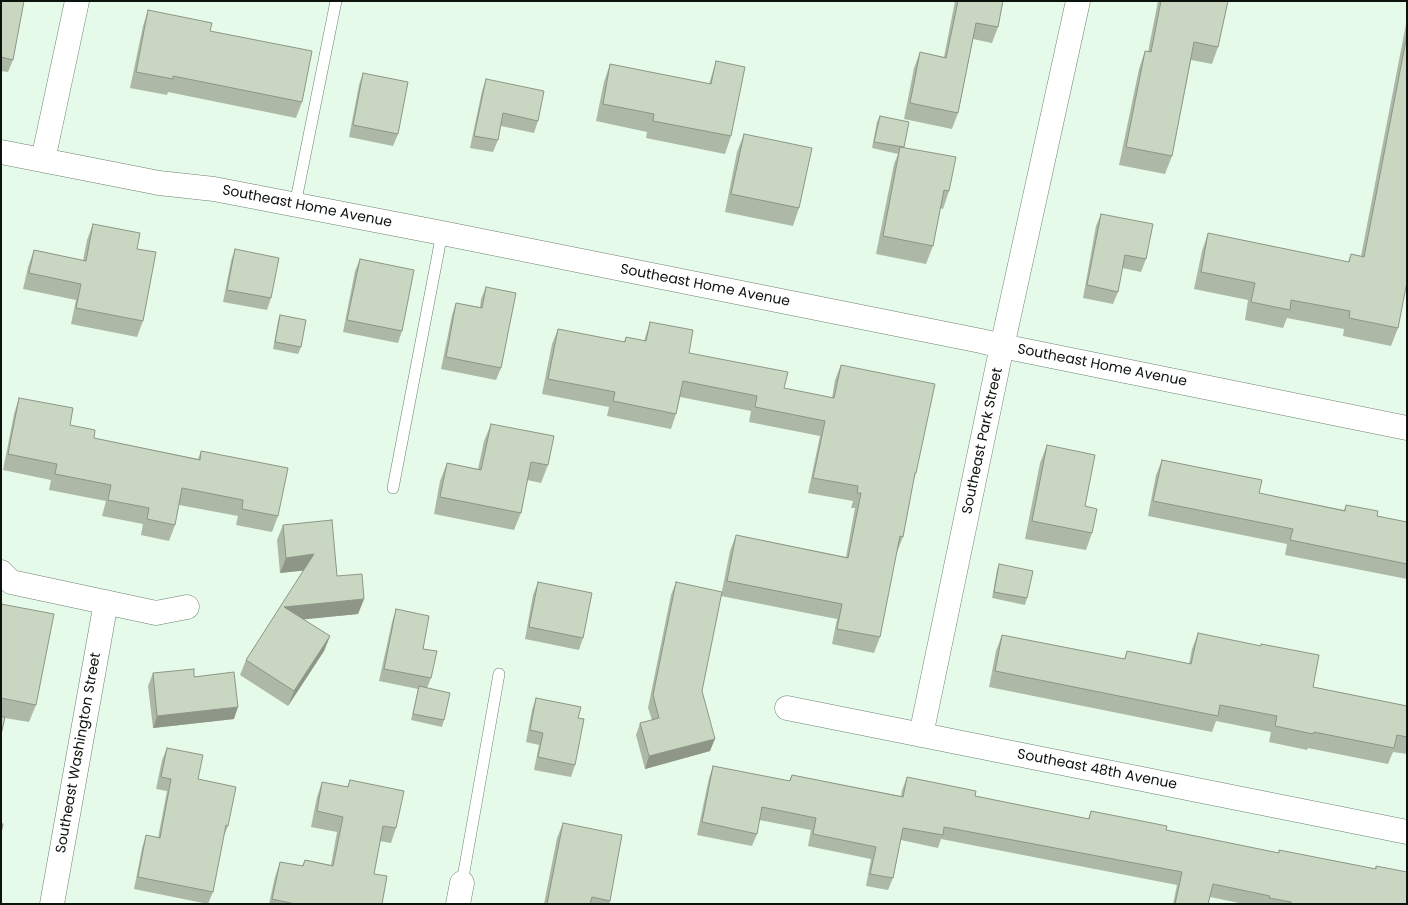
<!DOCTYPE html>
<html>
<head>
<meta charset="utf-8">
<style>
  body { margin:0 }
  #map { position:relative; width:1408px; height:905px; overflow:hidden; background:#e5fae9; font-family:Poppins,sans-serif }
  canvas { display:block }
  .frame { position:absolute; inset:0; border:2px solid #0c130d; pointer-events:none }
</style>
</head>
<body>
<div id="map">
<canvas width="1408" height="905"></canvas>
<div class="frame"></div>
</div>
<script>
const ctx = document.querySelector('canvas').getContext('2d');
ctx.lineJoin = 'round';
const toPath = rows => new Path2D(rows.map(r => 'M' + r).join(''));
function strokePath(path, color, width, dash) { ctx.strokeStyle = color; ctx.lineWidth = width; ctx.lineCap = dash ? 'butt' : 'round'; ctx.setLineDash(dash || []); ctx.stroke(path); }
function fillPath(path, color) { ctx.fillStyle = color; ctx.fill(path, 'evenodd'); }
function write(font, color, halo, rows, align = 'center') {
  ctx.font = font + ' Poppins,sans-serif'; ctx.lineWidth = 4; ctx.setLineDash([]); ctx.textBaseline = 'middle'; ctx.strokeStyle = halo; ctx.fillStyle = color; for (const [text, x, y, turn = 0] of rows) {
    ctx.save(); ctx.translate(x, y); ctx.rotate((+turn || 0) * Math.PI / 180); ctx.textAlign = isNaN(turn) ? turn : align; if (halo) ctx.strokeText(text, 0, 0); ctx.fillText(text, 0, 0); ctx.restore();
  }
}
const lane = toPath([
  [295,205,336,1],
  [393,488,442,233],
  [462,883,499,674]
]);
const street = toPath([
  [1,152,159,183,214,189,442,233,981,341,1002,346,1407,428],
  [43,160,77,1],
  [1,572,11,582,156,613,187,607],
  [787,708,1407,832],
  [921,735,998,365,1078,1],
  [52,904,106,602],
  [458,904,462,883]
]);
const wall = toPath([
  [1,1,13,60,8,72,1,71],
  [955,1,1003,1,998,27,992,43,973,39,958,113,952,129,904,119,914,68,920,52,944,57],
  [1158,1,1228,1,1218,47,1212,64,1191,60,1172,156,1165,174,1119,165,1139,69,1145,51,1148,52],
  [148,10,210,31,302,102,296,118,168,92,167,95,130,88,143,26],
  [1407,19,1407,282,1398,328,1391,346,1343,336,1344,329,1287,318,1283,328,1245,320,1248,300,1194,289,1202,251,1208,233,1348,262,1351,254,1361,256],
  [716,61,731,136,725,154,646,138,647,132,596,121,604,82,610,64,709,84],
  [363,73,398,134,393,146,349,137,359,85],
  [486,79,538,121,534,133,501,126,498,140,493,152,470,148,482,91],
  [880,116,904,147,949,191,943,209,940,208,933,246,926,264,876,254,894,164,898,154,872,148,877,122],
  [744,134,799,208,793,226,725,212,737,152],
  [1101,214,1146,259,1141,272,1122,268,1118,292,1113,304,1083,298,1096,226],
  [93,224,137,249,143,321,137,337,71,324,76,300,23,289,28,267,34,250,83,261,87,240],
  [235,249,271,298,267,310,223,302,231,261],
  [360,259,402,331,398,343,343,332,355,271],
  [486,287,501,368,496,380,441,369,452,315,456,303,480,307,481,299],
  [280,315,301,347,298,354,273,349,278,321],
  [650,322,689,353,784,388,832,398,835,380,841,365,916,473,913,482,903,537,897,552,896,552,880,637,874,653,832,644,837,619,721,596,730,551,736,535,846,557,855,508,851,508,853,501,808,493,820,436,749,422,751,411,680,397,676,414,671,429,607,416,609,407,542,394,552,344,558,329,624,342,626,337,644,341],
  [19,398,94,438,198,459,201,451,278,516,272,532,236,525,238,516,179,505,175,525,169,541,141,535,143,524,102,516,106,501,49,490,51,480,3,470,14,414],
  [491,424,548,465,541,483,527,480,521,513,514,530,434,514,440,481,447,463,478,469,484,441],
  [1047,445,1085,506,1092,533,1086,550,1025,539,1040,463],
  [1162,460,1259,493,1344,510,1346,505,1377,516,1407,522,1407,579,1285,555,1287,544,1148,516,1156,475],
  [283,525,337,576,364,599,358,614,303,619,330,636,324,651,288,706,240,675,246,660,304,570,280,573,277,540],
  [999,564,1027,598,1025,605,992,598,997,570],
  [538,582,583,638,579,650,525,639,533,595],
  [676,582,702,691,710,751,645,769,636,735,640,723,652,720,648,708,671,595],
  [1,604,36,705,29,722,5,718,1,735],
  [396,609,423,649,431,678,427,688,444,720,442,727,411,720,418,689,379,681,392,622],
  [1198,633,1313,687,1407,706,1407,754,1393,752,1388,764,1308,748,1307,750,1269,742,1271,732,1216,721,1212,732,989,687,996,651,1002,635,1124,659,1127,651,1189,664,1192,649],
  [153,673,194,677,234,719,153,728,148,686],
  [536,698,578,718,575,765,571,777,534,770,539,745,526,742,532,710],
  [167,748,198,779,228,826,223,838,213,892,208,904,134,889,142,848,146,835,158,838,167,791,156,789,162,760],
  [713,766,789,781,792,775,901,796,902,790,907,777,975,796,1088,819,1091,811,1166,830,1278,853,1279,850,1375,869,1376,866,1407,904,1244,904,1210,897,1208,904,1173,904,1177,885,941,839,938,848,901,840,893,878,888,890,866,886,871,859,808,846,811,830,759,820,757,834,752,846,697,835,709,778],
  [350,780,396,828,391,843,380,841,374,874,382,904,269,904,275,877,280,862,302,866,305,860,331,865,337,832,311,827,317,797,322,782,347,787],
  [563,823,610,901,609,904,544,904,557,838]
]);
const shadedWall = toPath([
  [314,554,309,570,280,573,286,558],
  [364,599,358,614,278,622,284,607],
  [330,636,324,651,288,706,294,691],
  [238,707,234,719,153,728,157,716],
  [715,739,710,751,645,769,649,756]
]);
const building = toPath([
  [1,1,24,1,13,60,1,57,1,1],
  [958,1,1003,1,998,27,976,23,958,113,910,103,920,52,946,58,958,1],
  [1161,1,1228,1,1218,47,1194,42,1172,156,1126,147,1145,51,1151,52,1161,1],
  [148,10,212,23,210,31,312,51,302,102,173,76,173,79,136,72,148,10],
  [1407,35,1407,282,1398,328,1349,318,1350,311,1291,300,1290,310,1251,302,1255,283,1201,272,1208,233,1349,262,1351,254,1364,257,1407,35],
  [716,61,745,67,731,136,653,121,654,114,603,104,610,64,711,84,716,61],
  [363,73,408,82,398,134,353,125,363,73],
  [486,79,544,91,538,121,503,113,498,140,474,136,486,79],
  [880,116,909,122,904,147,874,142,880,116],
  [744,134,812,148,799,208,731,194,744,134],
  [900,147,956,157,949,191,944,190,933,246,883,236,900,147],
  [1101,214,1153,224,1146,259,1125,255,1118,292,1087,285,1101,214],
  [93,224,140,233,137,249,156,252,143,321,76,308,81,284,29,273,34,250,86,261,93,224],
  [235,249,279,258,271,298,227,290,235,249],
  [360,259,414,270,402,331,347,320,360,259],
  [486,287,516,293,501,368,446,357,456,303,482,308,486,287],
  [280,315,306,320,301,347,275,342,280,315],
  [650,322,693,330,689,353,788,372,784,388,834,398,841,365,935,384,916,473,915,473,903,537,900,536,880,637,837,629,842,604,727,581,736,535,848,558,861,493,857,493,858,486,813,478,825,421,755,407,757,396,683,381,676,414,613,401,615,392,548,379,558,329,625,342,626,337,646,341,650,322],
  [19,398,73,408,70,425,95,430,94,438,200,460,201,451,288,468,278,516,242,509,243,500,182,488,175,525,147,519,149,508,108,500,111,485,55,474,57,464,8,454,19,398],
  [491,424,554,436,548,465,531,462,521,513,440,497,447,463,481,470,491,424],
  [1047,445,1095,455,1085,506,1097,509,1092,533,1032,521,1047,445],
  [1162,460,1262,480,1259,493,1345,511,1346,505,1378,511,1377,516,1407,522,1407,564,1290,540,1293,529,1153,501,1162,460],
  [332,520,337,576,362,574,364,599,284,607,330,636,294,691,246,660,314,554,286,558,283,525,332,520],
  [999,564,1033,571,1027,598,994,592,999,564],
  [538,582,592,593,583,638,529,627,538,582],
  [676,582,722,592,702,691,715,739,649,756,640,723,659,718,653,695,676,582],
  [1,604,54,614,36,705,1,698,1,604],
  [396,609,429,616,423,649,437,651,431,678,384,669,396,609],
  [1198,633,1261,646,1261,644,1319,655,1313,687,1407,706,1407,737,1397,735,1394,748,1314,732,1313,734,1275,726,1277,716,1220,705,1218,716,995,671,1002,635,1125,659,1127,651,1191,664,1198,633],
  [194,669,194,677,234,672,238,707,157,716,153,673,194,669],
  [419,686,450,693,444,720,413,714,419,686],
  [536,698,581,707,578,718,584,719,575,765,538,757,543,733,530,730,536,698],
  [1,717,5,717,1,735,1,717],
  [167,748,203,755,198,779,236,787,228,826,226,825,213,892,138,877,146,835,160,838,171,779,161,777,167,748],
  [713,766,790,781,792,775,903,797,907,777,976,791,975,796,1089,819,1091,811,1167,826,1166,830,1279,853,1279,850,1376,869,1376,866,1407,872,1407,904,1291,904,1291,902,1269,898,1270,896,1213,884,1208,904,1175,904,1182,872,944,827,943,835,903,828,893,878,870,874,876,847,813,834,816,818,762,807,757,834,702,822,713,766],
  [350,780,404,791,396,828,383,826,374,874,387,876,382,904,295,904,272,899,280,862,303,866,305,860,333,866,343,817,317,811,322,782,348,787,350,780],
  [1,823,3,824,1,833,1,823],
  [563,823,622,835,610,901,592,897,590,904,547,904,563,823]
]);
const streetNames = [
  ["Southeast Home Avenue",307,207,11],
  ["Southeast Home Avenue",705,286,11],
  ["Southeast Home Avenue",1102,366,11],
  ["Southeast Park Street",983,441,-78],
  ["Southeast Washington Street",79,753,-80],
  ["Southeast 48th Avenue",1097,770,11]
];
strokePath(lane, '#6e8172', 12);
strokePath(street, '#6e8172', 25);
strokePath(lane, '#fff', 11);
strokePath(street, '#fff', 24);
fillPath(wall, '#adb8a6');
fillPath(shadedWall, '#8d9687');
fillPath(building, '#c9d6c1');
strokePath(building, '#8d9687', 1);
write('14px', '#0c130d', '#fff', streetNames);
</script>
</body>
</html>
